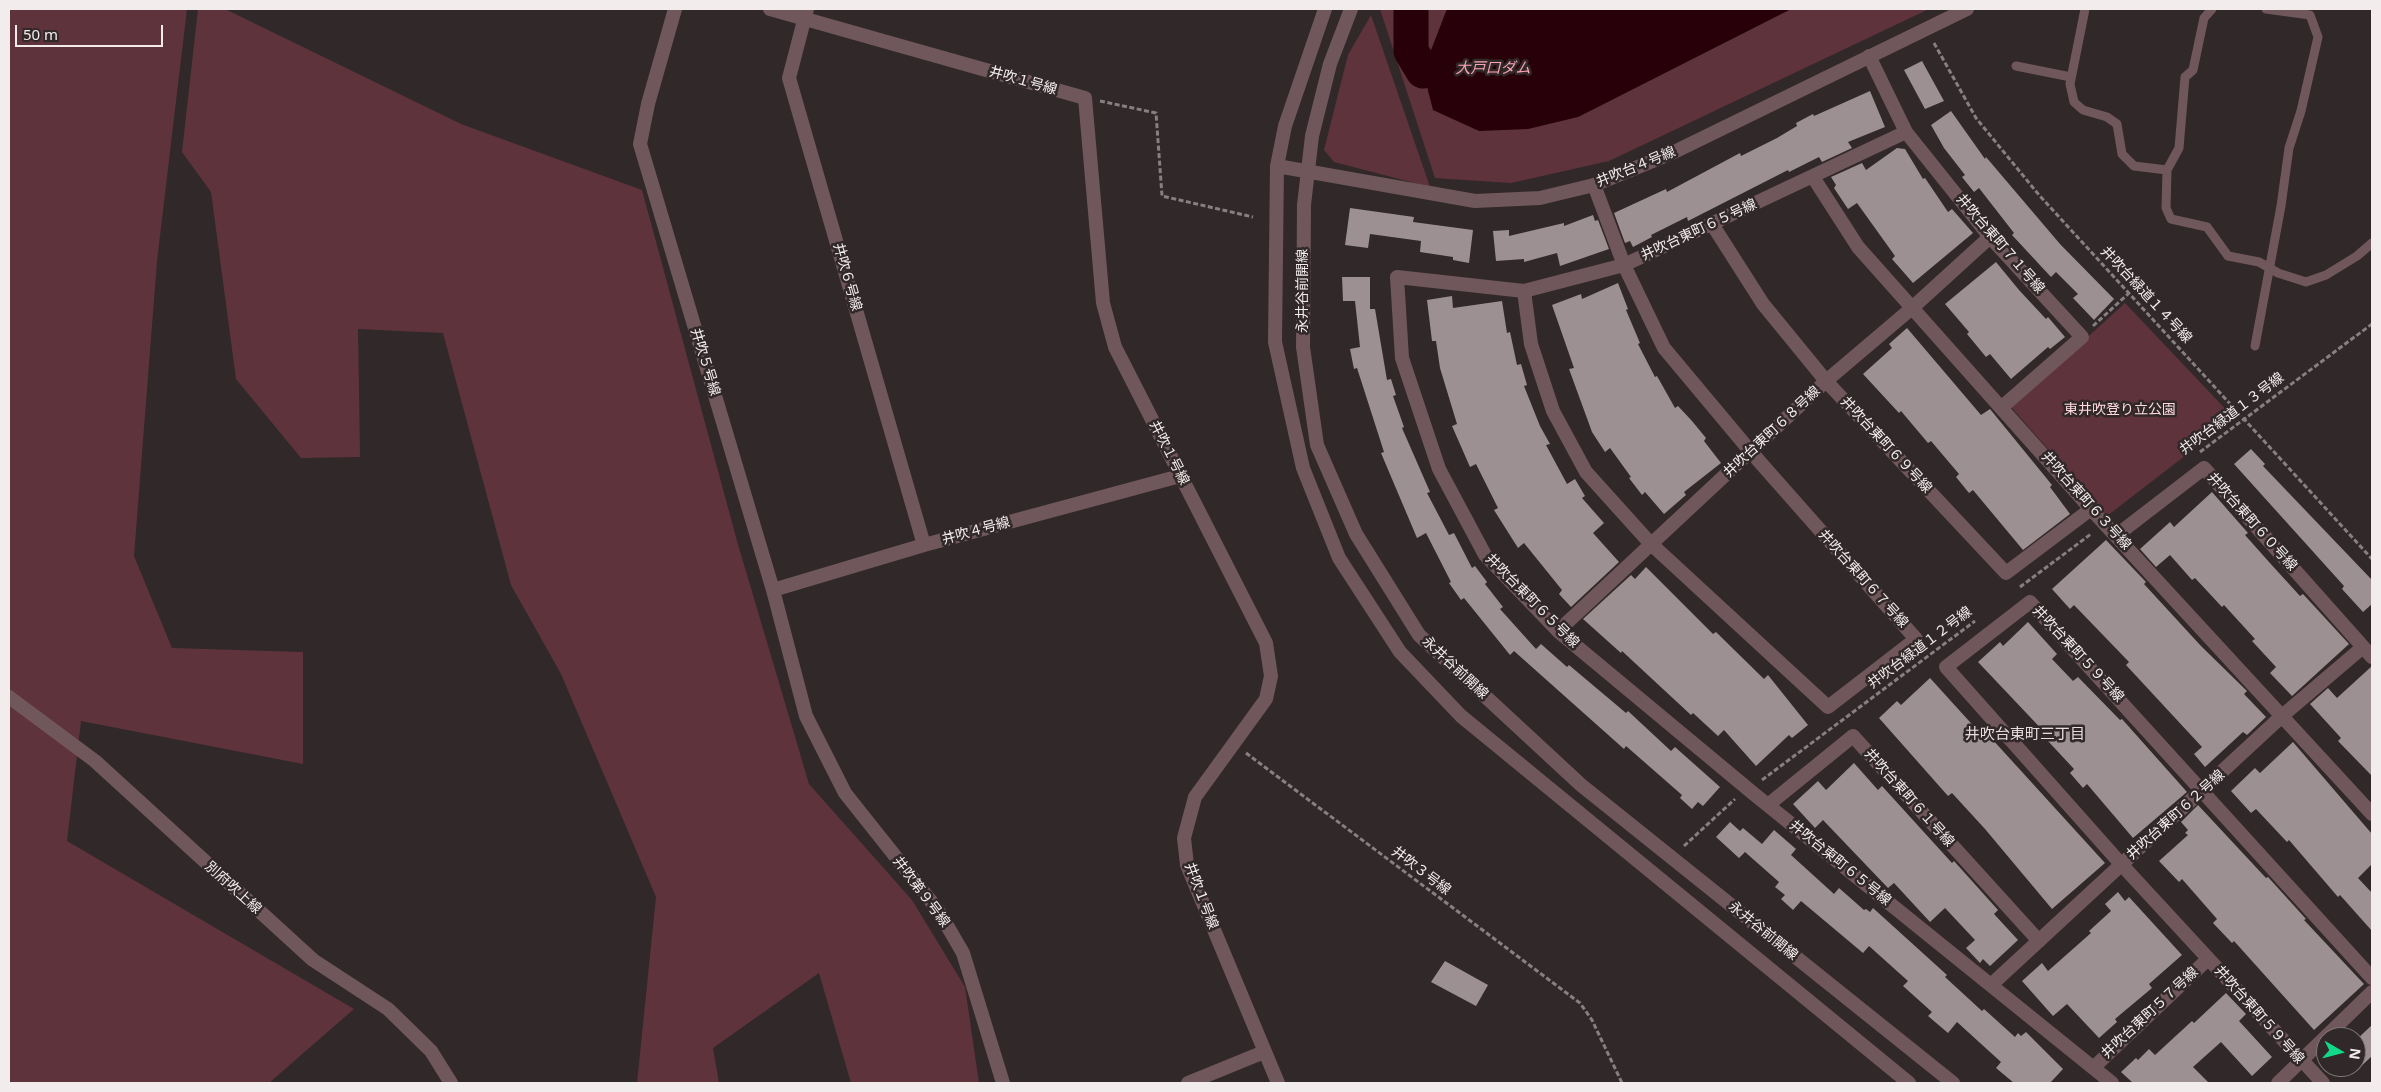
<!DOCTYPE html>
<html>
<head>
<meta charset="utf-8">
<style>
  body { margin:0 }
  #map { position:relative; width:2381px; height:1092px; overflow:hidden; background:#312829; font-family:"Noto Sans",sans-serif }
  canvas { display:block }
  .frame { position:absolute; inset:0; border:10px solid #f3eced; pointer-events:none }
  .north { position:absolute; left:2316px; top:1027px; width:50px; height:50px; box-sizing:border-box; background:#312829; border:1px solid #7f7677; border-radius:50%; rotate:98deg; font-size:14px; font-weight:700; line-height:20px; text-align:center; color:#f3eced }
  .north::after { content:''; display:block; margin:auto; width:18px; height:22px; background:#12d98a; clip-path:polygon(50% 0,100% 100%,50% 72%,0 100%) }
  .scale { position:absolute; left:15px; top:25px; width:148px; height:22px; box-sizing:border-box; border:2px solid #f3eced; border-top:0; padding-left:6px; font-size:15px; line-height:18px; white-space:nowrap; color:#f3eced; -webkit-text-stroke:4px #312829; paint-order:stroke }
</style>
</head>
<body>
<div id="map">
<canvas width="2381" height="1092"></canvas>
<div class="frame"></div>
<div class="north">N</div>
<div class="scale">50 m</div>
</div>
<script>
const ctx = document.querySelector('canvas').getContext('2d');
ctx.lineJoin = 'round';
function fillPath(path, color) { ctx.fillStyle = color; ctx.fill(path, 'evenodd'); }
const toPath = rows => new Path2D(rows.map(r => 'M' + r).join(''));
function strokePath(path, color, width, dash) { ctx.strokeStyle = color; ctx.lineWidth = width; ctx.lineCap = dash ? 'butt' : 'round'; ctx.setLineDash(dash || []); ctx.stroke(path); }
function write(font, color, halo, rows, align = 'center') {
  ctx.font = font + ' "Noto Sans","Noto Sans JP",sans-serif'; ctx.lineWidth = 5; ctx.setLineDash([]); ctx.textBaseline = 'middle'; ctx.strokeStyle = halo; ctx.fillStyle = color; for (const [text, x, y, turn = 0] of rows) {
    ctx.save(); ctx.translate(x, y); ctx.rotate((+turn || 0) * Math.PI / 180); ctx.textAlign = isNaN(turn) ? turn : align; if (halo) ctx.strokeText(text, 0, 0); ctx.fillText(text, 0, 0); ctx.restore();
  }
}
const green = toPath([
  [9,9,187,9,157,261,134,556,172,648,303,652,303,764,81,721,67,841,354,1009,269,1083,9,1083],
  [198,9,225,9,461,124,642,190,737,541,809,784,912,900,965,987,979,1083,851,1083,819,973,713,1048,719,1083,637,1083,656,897,561,674,511,585,443,333,358,329,360,457,301,458,236,379,211,192,182,152],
  [1380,9,1447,9,1423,71,1578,117,1791,9,1929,9,1609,161,1511,183,1435,178],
  [1371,15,1430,187,1334,162,1324,150,1348,55],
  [2125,303,2234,418,2107,516,2011,407]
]);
const water = toPath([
  [1447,9,1791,9,1578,117,1528,129,1479,131,1433,110,1423,71]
]);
const river = toPath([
  [1411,9,1411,51,1423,71]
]);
const building = toPath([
  [1922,61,1944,101,1925,109,1904,70],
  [1870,91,1885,127,1848,142,1852,148,1822,162,1819,157,1789,172,1788,170,1688,221,1687,217,1651,235,1652,237,1633,247,1630,241,1625,243,1614,213,1666,189,1667,192,1740,153,1741,156,1777,138,1797,126,1796,123,1813,114,1814,116],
  [1951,111,1985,159,1986,157,2060,244,2114,299,2094,320,2073,298,2078,294,2056,272,2051,277,2012,235,2014,233,1979,188,1974,192,1962,177,1965,175,1944,148,1931,125],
  [1897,148,1905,149,1923,179,1925,178,1948,212,1952,209,1973,233,1913,283,1892,259,1895,256,1857,203,1848,209,1834,188,1836,185,1831,177,1862,163,1866,170],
  [1350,208,1414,217,1413,222,1473,230,1469,263,1453,260,1453,257,1420,252,1421,241,1370,234,1368,248,1345,245],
  [1593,215,1595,221,1598,220,1609,249,1560,266,1557,253,1524,262,1524,259,1496,261,1493,231,1509,230,1509,236,1564,223,1564,226],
  [1996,262,2019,290,2046,319,2048,317,2065,337,2050,349,2048,347,2011,379,1990,354,1986,357,1967,334,1969,332,1945,304],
  [1342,277,1370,277,1370,309,1375,309,1387,380,1391,379,1396,395,1393,396,1404,427,1402,428,1430,492,1427,493,1449,535,1454,533,1472,568,1475,566,1487,582,1485,584,1503,607,1500,609,1536,649,1541,644,1567,667,1569,665,1626,713,1628,711,1671,751,1675,747,1720,787,1703,806,1698,802,1692,809,1680,798,1682,795,1626,746,1624,749,1514,651,1510,655,1464,598,1461,600,1449,583,1451,582,1426,533,1417,538,1381,453,1384,452,1357,368,1354,369,1350,349,1360,347,1355,301,1343,301],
  [1618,283,1628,309,1626,310,1640,343,1638,344,1655,377,1657,376,1675,408,1678,406,1692,421,1706,438,1704,441,1721,463,1684,492,1686,495,1664,514,1645,492,1642,495,1629,478,1631,477,1610,448,1605,452,1592,432,1569,369,1574,368,1552,305,1581,294,1582,299],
  [1452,296,1453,308,1502,301,1507,333,1510,332,1517,365,1521,364,1527,385,1524,386,1540,426,1550,444,1546,445,1567,484,1575,479,1585,496,1582,498,1604,523,1593,533,1619,562,1571,607,1559,594,1562,590,1524,543,1518,548,1494,510,1498,508,1476,464,1470,467,1452,426,1457,424,1440,368,1436,341,1432,341,1427,300],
  [1907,328,1981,415,1990,409,2052,485,2050,487,2070,514,2023,550,1973,490,1969,493,1956,477,1959,474,1931,441,1928,443,1901,411,1899,413,1863,374,1892,348,1889,344],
  [2251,449,2265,464,2263,466,2372,580,2372,604,2363,612,2342,589,2344,586,2234,464],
  [2212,492,2248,533,2245,535,2269,562,2300,596,2303,594,2349,644,2292,696,2270,673,2276,667,2252,641,2255,639,2224,605,2222,607,2195,578,2192,580,2170,555,2156,567,2140,549,2170,522,2174,527],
  [2106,540,2146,582,2144,584,2201,646,2247,691,2244,694,2266,717,2247,735,2243,732,2205,767,2194,754,2202,747,2126,665,2129,662,2074,605,2070,609,2052,589],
  [1646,567,1713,634,1716,632,1764,679,1768,675,1808,725,1792,738,1789,735,1756,766,1724,730,1718,736,1693,713,1691,715,1622,651,1621,653,1583,619,1631,575,1635,579],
  [2028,622,2057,654,2052,659,2073,681,2078,677,2120,720,2122,719,2187,792,2133,838,2087,784,2083,788,2070,773,2074,769,2047,740,2049,737,1978,662,2000,642,2003,646],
  [2372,666,2372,776,2338,741,2341,738,2310,704,2328,688,2337,698],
  [1930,678,1979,732,1982,728,2105,863,2052,909,1985,829,1952,793,1948,796,1879,718,1897,701,1901,705],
  [2293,742,2372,834,2372,864,2358,878,2372,893,2372,931,2340,895,2338,897,2289,840,2287,842,2256,809,2251,813,2231,791,2255,768,2260,773],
  [1854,763,1878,790,1882,786,1952,863,1954,861,1998,910,1994,914,2018,940,1990,966,1983,959,1980,963,1966,948,1975,940,1945,908,1930,922,1894,883,1888,888,1823,820,1815,828,1793,804,1818,781,1826,790],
  [2198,805,2266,878,2268,877,2306,919,2304,920,2364,984,2314,1030,2234,941,2232,943,2213,923,2217,919,2182,879,2179,882,2159,861,2188,835,2185,833,2188,830,2181,822],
  [1730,822,1740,831,1743,828,1762,844,1774,830,1796,849,1791,855,1834,894,1839,888,1864,910,1866,909,1870,912,1873,908,1947,975,1945,977,1982,1011,1984,1009,2015,1037,2018,1033,2021,1036,2026,1032,2063,1069,2050,1083,2014,1083,1996,1068,2001,1062,1957,1022,1948,1033,1928,1016,1932,1012,1903,986,1908,981,1869,946,1863,953,1801,901,1793,910,1781,899,1785,895,1775,887,1779,882,1745,852,1739,858,1716,837],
  [2118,892,2125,901,2129,897,2182,955,2149,984,2152,988,2115,1019,2117,1022,2099,1038,2067,1004,2053,1016,2022,981,2042,963,2048,971,2091,933,2089,931,2111,911,2105,904],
  [1445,961,1488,985,1476,1006,1431,982],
  [2226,993,2246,1014,2239,1021,2272,1057,2252,1076,2221,1042,2193,1067,2209,1083,2133,1083,2121,1072,2136,1058,2138,1060,2149,1049,2155,1055,2192,1021,2194,1023],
  [2372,1025,2372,1056,2356,1071,2356,1040]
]);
const path = toPath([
  [1934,43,1976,118,2039,195,2372,559],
  [1100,101,1156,113,1162,196,1253,217],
  [2093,326,2128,294],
  [2200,452,2372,324],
  [2020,587,2091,534],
  [1246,753,1580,1003,1592,1020,1622,1083],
  [1762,780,1975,621],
  [1684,846,1735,799]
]);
const service = toPath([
  [2085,9,2070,84,2074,102,2083,110,2107,117,2117,124,2122,154,2134,166,2167,170],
  [2212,9,2204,18,2193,70,2185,77,2179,148,2167,170,2166,208,2171,219,2207,227,2228,256,2259,262,2278,273,2306,282,2326,275,2357,256,2372,243],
  [2016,66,2071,77],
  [2255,346,2281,206,2289,148,2301,111,2318,37,2310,15,2266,9]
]);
const minor = toPath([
  [675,9,648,104,640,144,773,590,806,716,845,793,938,910,963,953,1003,1083],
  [770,9,1085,98,1103,303,1115,347,1266,643,1271,676,1266,699,1195,797,1184,838,1187,865,1278,1083],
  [807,9,789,78,924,545],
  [1869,56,1906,132,1990,237,2082,337,2002,407],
  [1906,132,1624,265,1524,291,1397,277,1402,358,1439,469,1485,555,1558,631,1754,794,2112,1083],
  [1813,177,1858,247,2091,509,2372,814],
  [1712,224,1763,304,1826,381,2006,573,2091,509],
  [1524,291,1531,344,1553,411,1586,472,1650,543,1828,707,1916,639,1751,452,1664,348,1624,265,1594,185],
  [2117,535,2204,468,2372,657],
  [773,590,924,545,1180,476],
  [1558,631,1826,381,1912,308,1990,237],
  [9,697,95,761,313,960,388,1009,431,1051,451,1083],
  [1768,805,1853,736,2039,941],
  [1991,985,2282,716,2363,647],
  [2093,1068,2208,959],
  [1188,1083,1264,1052],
  [2278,1083,2372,992],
  [2323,1083,2121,864,1946,667,2030,602,2372,978]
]);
const tertiary = toPath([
  [1325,9,1285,126,1277,166,1275,342,1303,468,1339,558,1400,652,1461,716,1909,1083],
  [1351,9,1330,64,1312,136,1304,205,1303,347,1317,445,1356,534,1419,635,1581,785,1953,1083],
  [1277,166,1475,201,1540,198,1594,185,1672,153,1967,9]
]);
const streetNames = [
  ["井吹１号線",1023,81,16],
  ["井吹台４号線",1636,167,-22],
  ["井吹台東町６５号線",1699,230,-25],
  ["井吹台東町７１号線",2000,244,49],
  ["井吹６号線",847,277,74],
  ["永井谷前開線",1303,291,-90],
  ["井吹台緑道１４号線",2146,295,47],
  ["井吹５号線",705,362,73],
  ["井吹台緑道１３号線",2232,414,-37],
  ["井吹台東町６８号線",1772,432,-43],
  ["井吹台東町６９号線",1886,445,47],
  ["井吹１号線",1169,453,63],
  ["井吹台東町６３号線",2086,501,48],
  ["井吹台東町６０号線",2252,522,48],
  ["井吹４号線",976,531,-15],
  ["井吹台東町６７号線",1863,579,48],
  ["井吹台東町６５号線",1532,601,45],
  ["井吹台緑道１２号線",1920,648,-37],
  ["井吹台東町５９号線",2078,654,47],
  ["永井谷前開線",1455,668,43],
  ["井吹台東町６１号線",1909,798,48],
  ["井吹台東町６２号線",2176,815,-42],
  ["井吹台東町６５号線",1840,863,39],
  ["井吹３号線",1421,871,37],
  ["別府吹上線",233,888,42],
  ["井吹第９号線",921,892,53],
  ["井吹１号線",1201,896,69],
  ["永井谷前開線",1763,931,39],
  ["井吹台東町５７号線",2150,1013,-43],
  ["井吹台東町５９号線",2259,1015,48]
];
const parkNames = [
  ["東井吹登り立公園",2120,410]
];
const waterNames = [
  ["大戸口ダム",1493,69]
];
const neighbourhoodNames = [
  ["井吹台東町三丁目",2025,735]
];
fillPath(green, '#5f333c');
fillPath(water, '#27000a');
strokePath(river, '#27000a', 35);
fillPath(building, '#9c9092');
strokePath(path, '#877f80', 3, [5, 2.5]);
strokePath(service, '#70575b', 9);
strokePath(minor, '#70575b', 14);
strokePath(tertiary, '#70575b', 14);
write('14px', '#f3eced', '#312829', streetNames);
write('14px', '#fed9df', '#312829', parkNames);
write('italic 15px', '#f9a3b2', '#312829', waterNames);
write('15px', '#e9dcde', '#312829', neighbourhoodNames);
</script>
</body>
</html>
